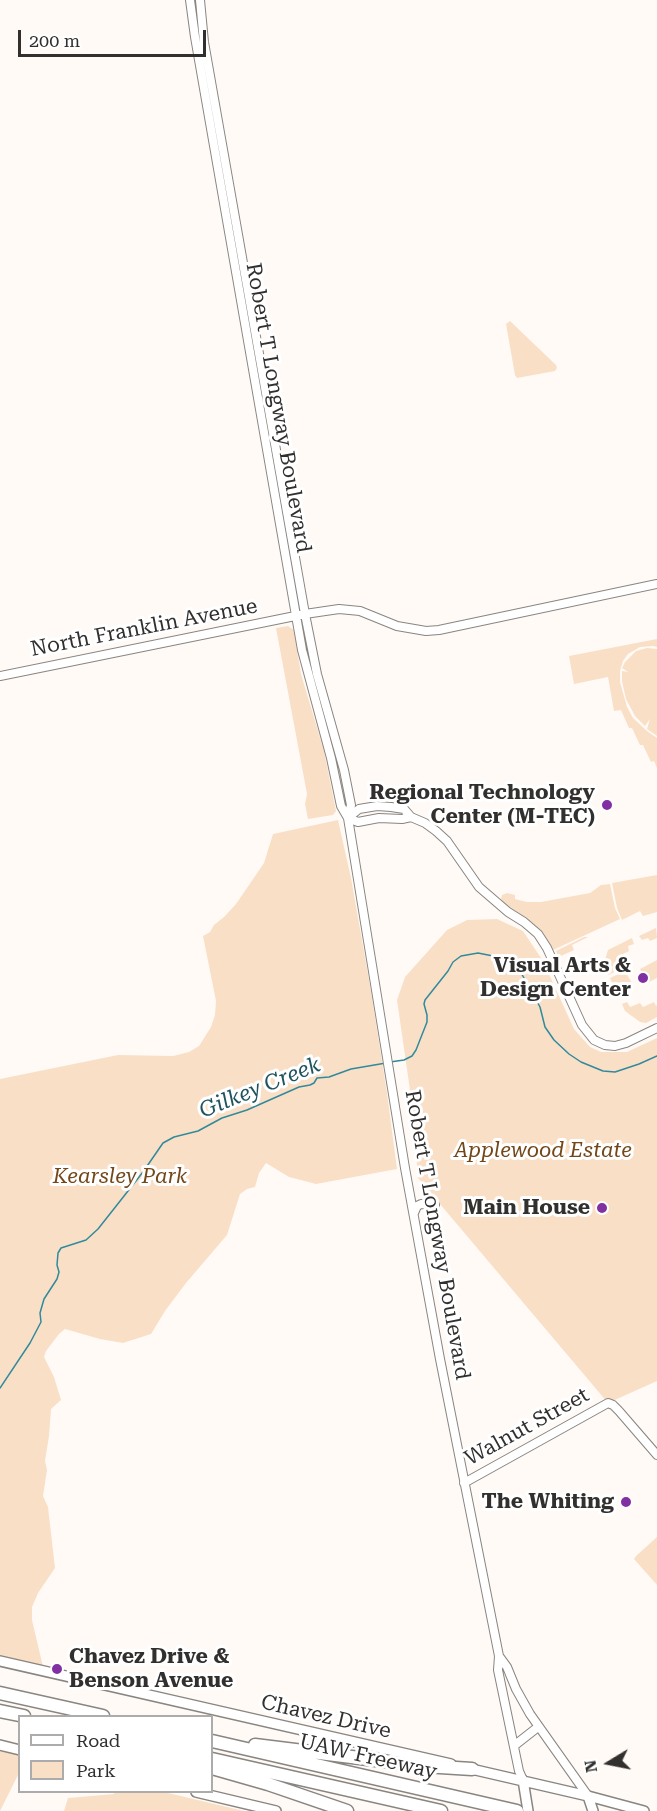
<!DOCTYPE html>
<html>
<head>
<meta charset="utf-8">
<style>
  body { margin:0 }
  #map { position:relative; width:657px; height:1811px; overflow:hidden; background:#fffaf6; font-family:"Roboto Serif",serif }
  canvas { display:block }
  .legend { position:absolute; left:18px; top:1715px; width:195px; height:78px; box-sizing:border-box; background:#fff; border:2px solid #adacac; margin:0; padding:8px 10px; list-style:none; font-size:18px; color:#32302f }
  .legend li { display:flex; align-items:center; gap:12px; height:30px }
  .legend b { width:30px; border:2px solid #adacac }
  .north { position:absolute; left:579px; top:1733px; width:60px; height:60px; -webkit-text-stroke:4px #fff; paint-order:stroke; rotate:260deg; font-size:16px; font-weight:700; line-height:24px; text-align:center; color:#32302f }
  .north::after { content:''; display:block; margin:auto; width:21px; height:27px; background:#32302f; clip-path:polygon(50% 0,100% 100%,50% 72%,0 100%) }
  .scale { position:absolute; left:18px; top:30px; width:188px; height:27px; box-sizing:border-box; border:3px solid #32302f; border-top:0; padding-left:8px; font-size:18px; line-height:21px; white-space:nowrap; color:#32302f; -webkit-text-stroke:4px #fff; paint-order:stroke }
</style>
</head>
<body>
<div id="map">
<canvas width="657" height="1811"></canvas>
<ul class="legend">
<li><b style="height:8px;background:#fff"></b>Road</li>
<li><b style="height:16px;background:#fadfc7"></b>Park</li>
</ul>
<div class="north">N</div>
<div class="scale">200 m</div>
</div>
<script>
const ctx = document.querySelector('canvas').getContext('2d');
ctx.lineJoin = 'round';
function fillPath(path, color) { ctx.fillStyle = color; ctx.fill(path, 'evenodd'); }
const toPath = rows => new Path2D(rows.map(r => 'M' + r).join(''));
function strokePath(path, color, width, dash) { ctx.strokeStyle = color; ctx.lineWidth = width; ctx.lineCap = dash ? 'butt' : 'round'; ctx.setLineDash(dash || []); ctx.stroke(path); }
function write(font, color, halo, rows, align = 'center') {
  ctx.font = font + ' "Roboto Serif",serif'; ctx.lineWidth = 6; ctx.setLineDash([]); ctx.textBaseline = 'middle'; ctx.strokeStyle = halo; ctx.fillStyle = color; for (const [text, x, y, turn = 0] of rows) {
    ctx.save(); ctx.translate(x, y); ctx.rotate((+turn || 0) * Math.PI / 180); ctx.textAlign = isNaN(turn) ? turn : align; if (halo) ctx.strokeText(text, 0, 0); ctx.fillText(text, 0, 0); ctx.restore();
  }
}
const green = toPath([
  [510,321,556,365,557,368,555,371,517,378,515,375,506,324],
  [288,626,294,630,301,674,324,751,336,811,333,815,308,819,305,804,307,794,276,628],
  [657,639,657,647,653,646,640,647,628,654,623,661,620,671,620,682,627,707,633,718,647,731,657,738,657,768,654,761,651,762,643,745,640,745,632,728,629,728,621,710,614,711,608,677,574,684,569,656],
  [647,648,657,649,657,736,647,729,650,719,645,726,635,716,626,699,622,681,622,671,628,672,622,668,625,662,636,651],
  [338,820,351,878,371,991,387,1093,397,1169,316,1184,289,1177,266,1163,259,1173,255,1187,247,1189,240,1194,227,1235,186,1283,165,1311,151,1334,123,1343,100,1339,65,1329,59,1334,46,1351,44,1357,54,1377,61,1400,51,1409,49,1436,45,1461,47,1470,43,1496,48,1507,55,1568,38,1593,32,1607,32,1620,44,1671,0,1661,0,1079,118,1055,173,1056,189,1052,199,1046,211,1027,215,1015,216,1001,203,936,210,932,214,925,224,917,236,904,264,863,273,834],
  [657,875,657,912,643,916,640,911,622,920,617,908,612,883],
  [610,884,615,908,620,919,553,950,543,933,531,922,504,904,501,899,502,895,507,893,515,895,515,899,527,902,541,902,590,893,601,885],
  [497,919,523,931,543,961,574,1029,590,1047,601,1052,627,1052,657,1038,657,1381,608,1403,418,1178,412,1104,397,1000,405,977,447,930,467,920],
  [656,928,657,938,650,941,648,938,642,940,639,936],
  [584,937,588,937,572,945,574,950,561,956,558,956,556,951],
  [632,938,634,944,628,946,629,951,617,957,623,968,608,975,604,963,608,950],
  [657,960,657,978,647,983,640,969],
  [625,971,633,985,616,991,610,978],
  [627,1002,630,1007,640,1003,643,1007,654,1002,656,1006,657,1005,657,1017,646,1023,640,1022,625,1011,622,1004],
  [657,1537,657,1585,634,1559,636,1556],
  [0,1751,20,1755,19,1773,0,1811],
  [115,1792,164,1792,244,1811,64,1811,68,1798,114,1794]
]);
const stream = toPath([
  [390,1062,404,1060,412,1056,416,1050,427,1022,427,1015,424,1004,425,1000,448,971,453,962,461,956,478,953,493,956,519,969,540,1007,545,1027,554,1040,569,1054,581,1062,603,1071,615,1072,639,1064,657,1056],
  [0,1388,30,1343,41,1322,40,1313,44,1299,57,1279,59,1272,57,1265,58,1253,61,1248,86,1240,98,1229,143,1172,163,1143,174,1137,198,1131,222,1118,247,1110,299,1087,310,1085,314,1083,317,1078,329,1077,351,1069,386,1063]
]);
const tertiary = toPath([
  [190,0,195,37,302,650,331,758,341,806,348,818,405,1168,440,1359,499,1656,498,1670,519,1771,523,1780],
  [200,0,204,42,305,614,317,674,344,770,351,805,348,818],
  [0,676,305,614,339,609,360,611,397,626,426,631,439,630,657,584],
  [348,818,359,809,377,806,391,807,404,809,411,817,425,823,436,831,447,841,479,887,508,912,524,922,538,934,547,948,582,1025,594,1040,605,1045,615,1046,626,1043,657,1028],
  [348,818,358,822,379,818,402,819,411,817],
  [414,1213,417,1206,421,1204,435,1205],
  [464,1483,608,1403,613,1405,619,1411,657,1455],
  [499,1656,507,1667,516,1689,530,1714,588,1796],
  [515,1745,538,1727]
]);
const secondary = toPath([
  [0,1661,451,1764],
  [0,1745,20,1750],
  [467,1768,588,1796,644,1811],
  [523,1780,528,1811],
  [196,1792,276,1811],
  [588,1796,593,1811]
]);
const motorway = toPath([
  [0,1693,103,1716],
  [0,1711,24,1716],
  [212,1741,517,1811],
  [255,1745,424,1766,472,1769],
  [212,1759,441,1811],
  [212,1768,268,1784,347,1811]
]);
const markers = [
  [607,805,6,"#8030a1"],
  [643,978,6,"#8030a1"],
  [602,1208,6,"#8030a1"],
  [626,1502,6,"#8030a1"],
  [57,1669,6,"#8030a1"]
];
const streetNames = [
  ["Robert T Longway Boulevard",278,408,80],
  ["North Franklin Avenue",144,628,-11],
  ["Robert T Longway Boulevard",437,1235,80],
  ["Walnut Street",527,1427,-29],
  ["Chavez Drive",326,1717,13],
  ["UAW Freeway",368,1757,13]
];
const poiNames = [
  ["Regional Technology",595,793],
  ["Center (M-TEC)",595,817],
  ["Visual Arts &",631,966],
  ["Design Center",631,990],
  ["Main House",590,1208],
  ["The Whiting",614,1502],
  ["Chavez Drive &",69,1657,"left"],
  ["Benson Avenue",69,1681,"left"]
];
const parkNames = [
  ["Applewood Estate",543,1151],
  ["Kearsley Park",120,1177]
];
const waterNames = [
  ["Gilkey Creek",260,1088,-22]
];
fillPath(green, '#fadfc7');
strokePath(stream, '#318a9c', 1.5);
strokePath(tertiary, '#898581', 10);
strokePath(secondary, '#898581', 12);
strokePath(motorway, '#898581', 15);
strokePath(tertiary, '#fff', 8);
strokePath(secondary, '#fff', 9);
strokePath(motorway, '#fff', 12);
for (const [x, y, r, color] of markers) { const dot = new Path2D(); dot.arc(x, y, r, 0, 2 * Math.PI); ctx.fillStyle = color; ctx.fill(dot); strokePath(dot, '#fff', 2); }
write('21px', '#32302f', '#fff', streetNames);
write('bold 21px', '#32302f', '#fff', poiNames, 'right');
write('italic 21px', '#734718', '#fff', parkNames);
write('italic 22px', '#1f535e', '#fff', waterNames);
</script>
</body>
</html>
